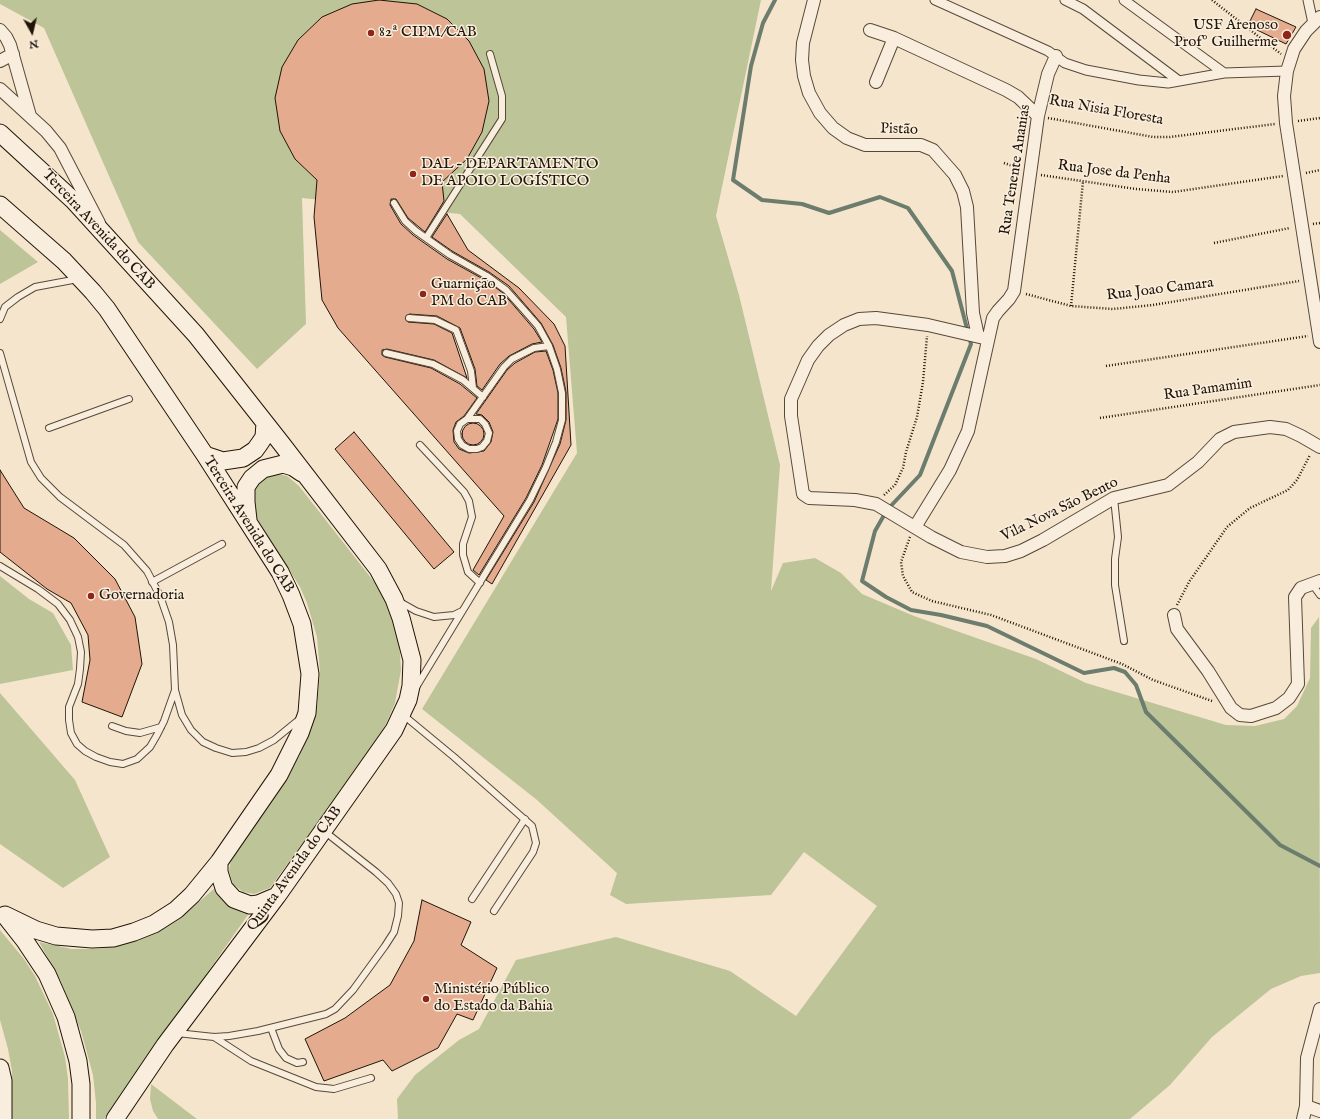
<!DOCTYPE html>
<html>
<head>
<meta charset="utf-8">
<style>
  body { margin:0 }
  #map { position:relative; width:1320px; height:1119px; overflow:hidden; background:#f6e5cd; font-family:"IM FELL English",serif }
  canvas { display:block }
  .north { position:absolute; left:12px; top:12px; width:40px; height:40px; -webkit-text-stroke:3px #f9eede; paint-order:stroke; rotate:172deg; font-size:11px; font-weight:700; line-height:16px; text-align:center; color:#201507 }
  .north::after { content:''; display:block; margin:auto; width:14px; height:18px; background:#201507; clip-path:polygon(50% 0,100% 100%,50% 72%,0 100%) }
</style>
</head>
<body>
<div id="map">
<canvas width="1320" height="1119"></canvas>
<div class="north">N</div>
</div>
<script>
const ctx = document.querySelector('canvas').getContext('2d');
ctx.lineJoin = 'round';
function fillPath(path, color) { ctx.fillStyle = color; ctx.fill(path, 'evenodd'); }
const toPath = rows => new Path2D(rows.map(r => 'M' + r).join(''));
function strokePath(path, color, width, dash) { ctx.strokeStyle = color; ctx.lineWidth = width; ctx.lineCap = dash ? 'butt' : 'round'; ctx.setLineDash(dash || []); ctx.stroke(path); }
function write(font, color, halo, rows, align = 'center') {
  ctx.font = font + ' "IM FELL English",serif'; ctx.lineWidth = 3; ctx.setLineDash([]); ctx.textBaseline = 'middle'; ctx.strokeStyle = halo; ctx.fillStyle = color; for (const [text, x, y, turn = 0] of rows) {
    ctx.save(); ctx.translate(x, y); ctx.rotate((+turn || 0) * Math.PI / 180); ctx.textAlign = isNaN(turn) ? turn : align; if (halo) ctx.strokeText(text, 0, 0); ctx.fillText(text, 0, 0); ctx.restore();
  }
}
const green = toPath([
  [0,0,761,0,716,216,739,295,780,465,771,591,783,563,815,558,841,573,862,594,914,616,1036,659,1086,683,1226,725,1255,726,1284,719,1297,706,1310,678,1311,628,1319,617,1320,973,1301,976,1271,989,1212,1037,1170,1085,1130,1119,398,1119,397,1099,415,1075,459,1040,479,1029,516,960,616,937,730,971,796,1016,877,906,804,852,771,895,626,904,610,895,617,873,537,800,422,709,577,453,566,317,460,214,302,198,306,324,257,369,138,242,44,28,0,4],
  [0,230,38,262,0,284],
  [274,473,287,476,299,486,375,583,391,610,399,639,401,670,395,703,382,733,270,888,254,894,243,892,233,884,229,871,230,864,236,848,299,757,312,725,317,708,320,672,317,637,307,603,300,587,255,515,251,495,258,481],
  [0,576,29,599,53,613,71,645,73,670,0,684],
  [0,693,75,780,110,857,63,888,0,844],
  [215,888,227,904,234,908,250,912,104,1119,96,1119,96,1103,93,1075,81,1031,61,982,39,942,72,949,89,949,106,948,137,941,165,928,178,920],
  [0,930,24,959,35,976,53,1014,65,1057,68,1079,69,1119,12,1119,12,1071,8,1049,0,1020],
  [151,1084,197,1119,158,1119,153,1111,150,1099]
]);
const stream = toPath([
  [775,0,763,23,751,66,733,180,762,200,802,204,829,213,880,197,908,208,952,271,971,344,920,475,887,510,875,531,862,581,886,597,911,610,941,615,987,626,1084,673,1114,668,1125,672,1136,685,1146,712,1280,845,1320,866]
]);
const building = toPath([
  [379,0,417,4,447,19,469,41,484,69,489,101,482,132,467,159,442,182,444,201,425,232,408,218,396,199,391,199,390,205,401,224,413,235,447,259,485,280,503,293,534,329,542,342,532,344,509,356,500,364,482,390,477,386,475,369,460,328,437,316,409,314,405,318,408,322,434,324,452,333,467,378,434,360,387,349,382,350,382,355,385,357,431,368,460,384,477,398,464,416,456,422,453,430,454,442,459,449,469,453,484,451,491,442,493,432,489,422,482,415,476,414,507,370,515,363,535,352,546,351,553,370,558,393,558,419,542,465,526,498,479,575,473,570,504,516,338,328,322,300,314,217,317,180,295,159,280,131,275,98,282,67,298,40,322,17,352,4,379,0],
  [1256,9,1296,27,1286,44,1255,29,1250,21,1256,9],
  [447,214,468,250,519,288,554,324,565,346,571,445,492,584,486,580,534,502,560,444,566,420,566,392,561,368,553,345,541,323,509,286,489,272,452,251,432,237,447,214],
  '462 434a11 11 0 1 1 22 0a11 11 0 1 1-22 0Z',
  [354,432,454,552,434,569,335,449,354,432],
  [0,470,24,508,74,538,115,579,135,617,142,664,122,717,82,702,90,660,88,635,71,603,47,589,0,552,0,470],
  [422,900,471,922,461,945,497,968,473,1020,457,1014,438,1048,392,1071,383,1060,324,1081,305,1039,345,1018,390,985,414,941,422,900]
]);
const path = toPath([
  [1212,0,1281,54],
  [1048,118,1153,137,1170,137,1275,124],
  [1298,121,1320,118],
  [1004,163,1019,168],
  [1306,173,1320,170],
  [1041,175,1136,189,1173,192,1283,176],
  [1313,224,1320,223],
  [1214,243,1290,228],
  [1026,294,1071,306,1113,309,1153,305,1299,281],
  [1071,306,1083,181],
  [1106,366,1308,336],
  [1100,418,1320,385],
  [884,495,895,485,903,468,906,452,917,417,923,382,927,336],
  [910,537,901,562,903,576,912,592,932,601,991,615,1122,664,1153,680,1212,701],
  [1177,605,1189,582,1227,527,1250,508,1288,490,1297,480,1310,455]
]);
const service = toPath([
  [394,203,405,221,416,231,450,255,487,276,506,290,524,310,538,326,549,346,557,369,562,393,562,420,556,442,546,467,530,500,415,689],
  [426,238,502,119,502,96,490,54],
  [409,318,435,320,456,330,471,371,473,388],
  [0,319,5,307,18,297,35,287,78,279],
  [0,353,31,462,41,478,60,497,124,545,147,571,160,596,169,622,173,645,175,690,182,715,191,730,203,742,216,748,232,753,246,752,259,748,274,740,301,718],
  [386,353,433,364,463,380,483,397],
  [467,419,480,419,485,424,489,433,487,441,482,447,477,449,469,449,462,445,458,439,457,431,460,424,467,419,504,367,512,359,534,348,549,346],
  [49,428,129,399],
  [420,445,464,492,469,501,472,517,463,544,463,555,468,572,480,583],
  [1114,498,1118,537,1115,559,1115,585,1124,641],
  [0,566,38,589,58,604,70,620,78,637,81,652,80,669,78,684,69,707,69,720,71,733,77,744,85,751,96,757,110,762,123,764,137,759,150,747,157,735,164,721,175,690],
  [152,582,222,544],
  [1312,584,1320,595],
  [400,602,416,611,434,617,454,615,462,611],
  [402,714,454,757,532,826,536,843,533,852,494,911],
  [112,726,126,731,140,733,161,727],
  [472,899,525,819],
  [271,1028,279,1049,286,1058,297,1063,303,1062],
  [177,1033,214,1037,229,1036,258,1031,326,1014,335,1009,353,990,385,946,394,932,398,916,399,903,396,894,388,883,376,872,324,831],
  [214,1037,251,1061,316,1087,334,1089,371,1078]
]);
const pedestrian = toPath([
  [935,0,1048,51,1065,63,1086,70,1139,80,1168,83,1224,73,1287,71],
  [1065,0,1083,9,1179,81],
  [1124,0,1224,73],
  [1308,0,1313,23]
]);
const minor = toPath([
  [814,0,803,43,802,60,804,76,809,93,820,113,833,128,847,138,865,145,921,145,933,150,955,175,963,191,967,207,973,313,978,336],
  [1320,17,1306,31,1294,49,1287,71,1284,96,1286,123,1320,342],
  [0,30,6,37,10,45,30,116],
  [870,30,894,38,1006,90,1018,97,1038,116],
  [0,61,13,54],
  [876,82,894,38],
  [0,89,46,131,60,148,99,223],
  [988,339,928,325,876,318,859,319,844,325,829,335,818,346,808,360,791,399,791,416,803,494,809,498,855,500,876,504,931,537,961,552,987,557,1005,556,1021,551,1043,540,1114,498,1168,485,1198,462,1220,439,1234,432,1270,427,1286,429,1301,436,1320,447],
  [915,527,950,470,968,431,993,318,998,311,1009,299,1014,291,1038,116,1048,74,1056,56],
  [1174,615,1177,629,1208,671,1231,708,1240,715,1251,716,1276,708,1289,698,1298,684,1295,597,1301,588,1320,581],
  [1306,1106,1320,1111],
  [1303,1119,1306,1106,1307,1058,1320,1009]
]);
const secondary = toPath([
  [0,133,74,201,196,335,281,443,378,569,394,599,401,618,412,660,411,686,408,700,394,730,277,896,165,1045,115,1119],
  [0,205,64,261,93,292,107,309,205,455,280,572,291,595,302,624,310,674,307,713,300,733,279,775,219,862,192,895,176,910,154,924,134,932,113,938,92,939,56,936,36,930,5,915],
  [205,455,223,461,243,458,255,450,260,443,264,437,265,423],
  [248,520,246,502,246,487,252,478,263,469,283,464,293,467,302,473],
  [219,862,219,872,224,888,234,899,250,905,258,904,277,896],
  [7,918,25,941,47,974,66,1017,78,1061,81,1084,81,1119],
  [0,1068,3,1081,3,1119]
]);
const markers = [
  [371,33,4,"#8f2418"],
  [1287,35,5,"#8f2418"],
  [413,174,4,"#8f2418"],
  [423,294,4,"#8f2418"],
  [91,596,4,"#8f2418"],
  [426,999,4,"#8f2418"]
];
const poiNames = [
  ["USF Arenoso",1278,26,"right"],
  ["Profº Guilherme",1278,43,"right"],
  ["82ª CIPM/CAB",379,33],
  ["DAL – DEPARTAMENTO",421,165],
  ["DE APOIO LOGÍSTICO",421,182],
  ["Guarnição",431,285],
  ["PM do CAB",431,302],
  ["Governadoria",99,596],
  ["Ministério Público",434,990],
  ["do Estado da Bahia",434,1007]
];
const streetNames = [
  ["Rua Nisia Floresta",1106,111,10],
  ["Pistão",899,130,2],
  ["Rua Tenente Ananias",1016,170,-81],
  ["Rua Jose da Penha",1114,173,7],
  ["Terceira Avenida do CAB",98,230,47],
  ["Rua Joao Camara",1160,290,-7],
  ["Rua Pamamim",1208,390,-8],
  ["Vila Nova São Bento",1060,510,-26],
  ["Terceira Avenida do CAB",248,525,58],
  ["Quinta Avenida do CAB",295,869,-54]
];
fillPath(green, '#bdc498');
strokePath(stream, '#6c7c6d', 4);
fillPath(building, '#e4ab8e');
strokePath(building, '#201507', 1);
strokePath(service, '#564938', 8);
strokePath(pedestrian, '#564938', 11);
strokePath(minor, '#564938', 14);
strokePath(secondary, '#201507', 19);
strokePath(path, '#201507', 2.5, [1, 2]);
strokePath(service, '#f9eede', 6);
strokePath(pedestrian, '#f9eede', 9);
strokePath(minor, '#f9eede', 12);
strokePath(secondary, '#f9eede', 17);
for (const [x, y, r, color] of markers) { const dot = new Path2D(); dot.arc(x, y, r, 0, 2 * Math.PI); ctx.fillStyle = color; ctx.fill(dot); strokePath(dot, '#f9eede', 1.5); }
write('15px', '#201507', '#f9eede', poiNames, 'left');
write('15px', '#201507', '#f9eede', streetNames);
</script>
</body>
</html>
